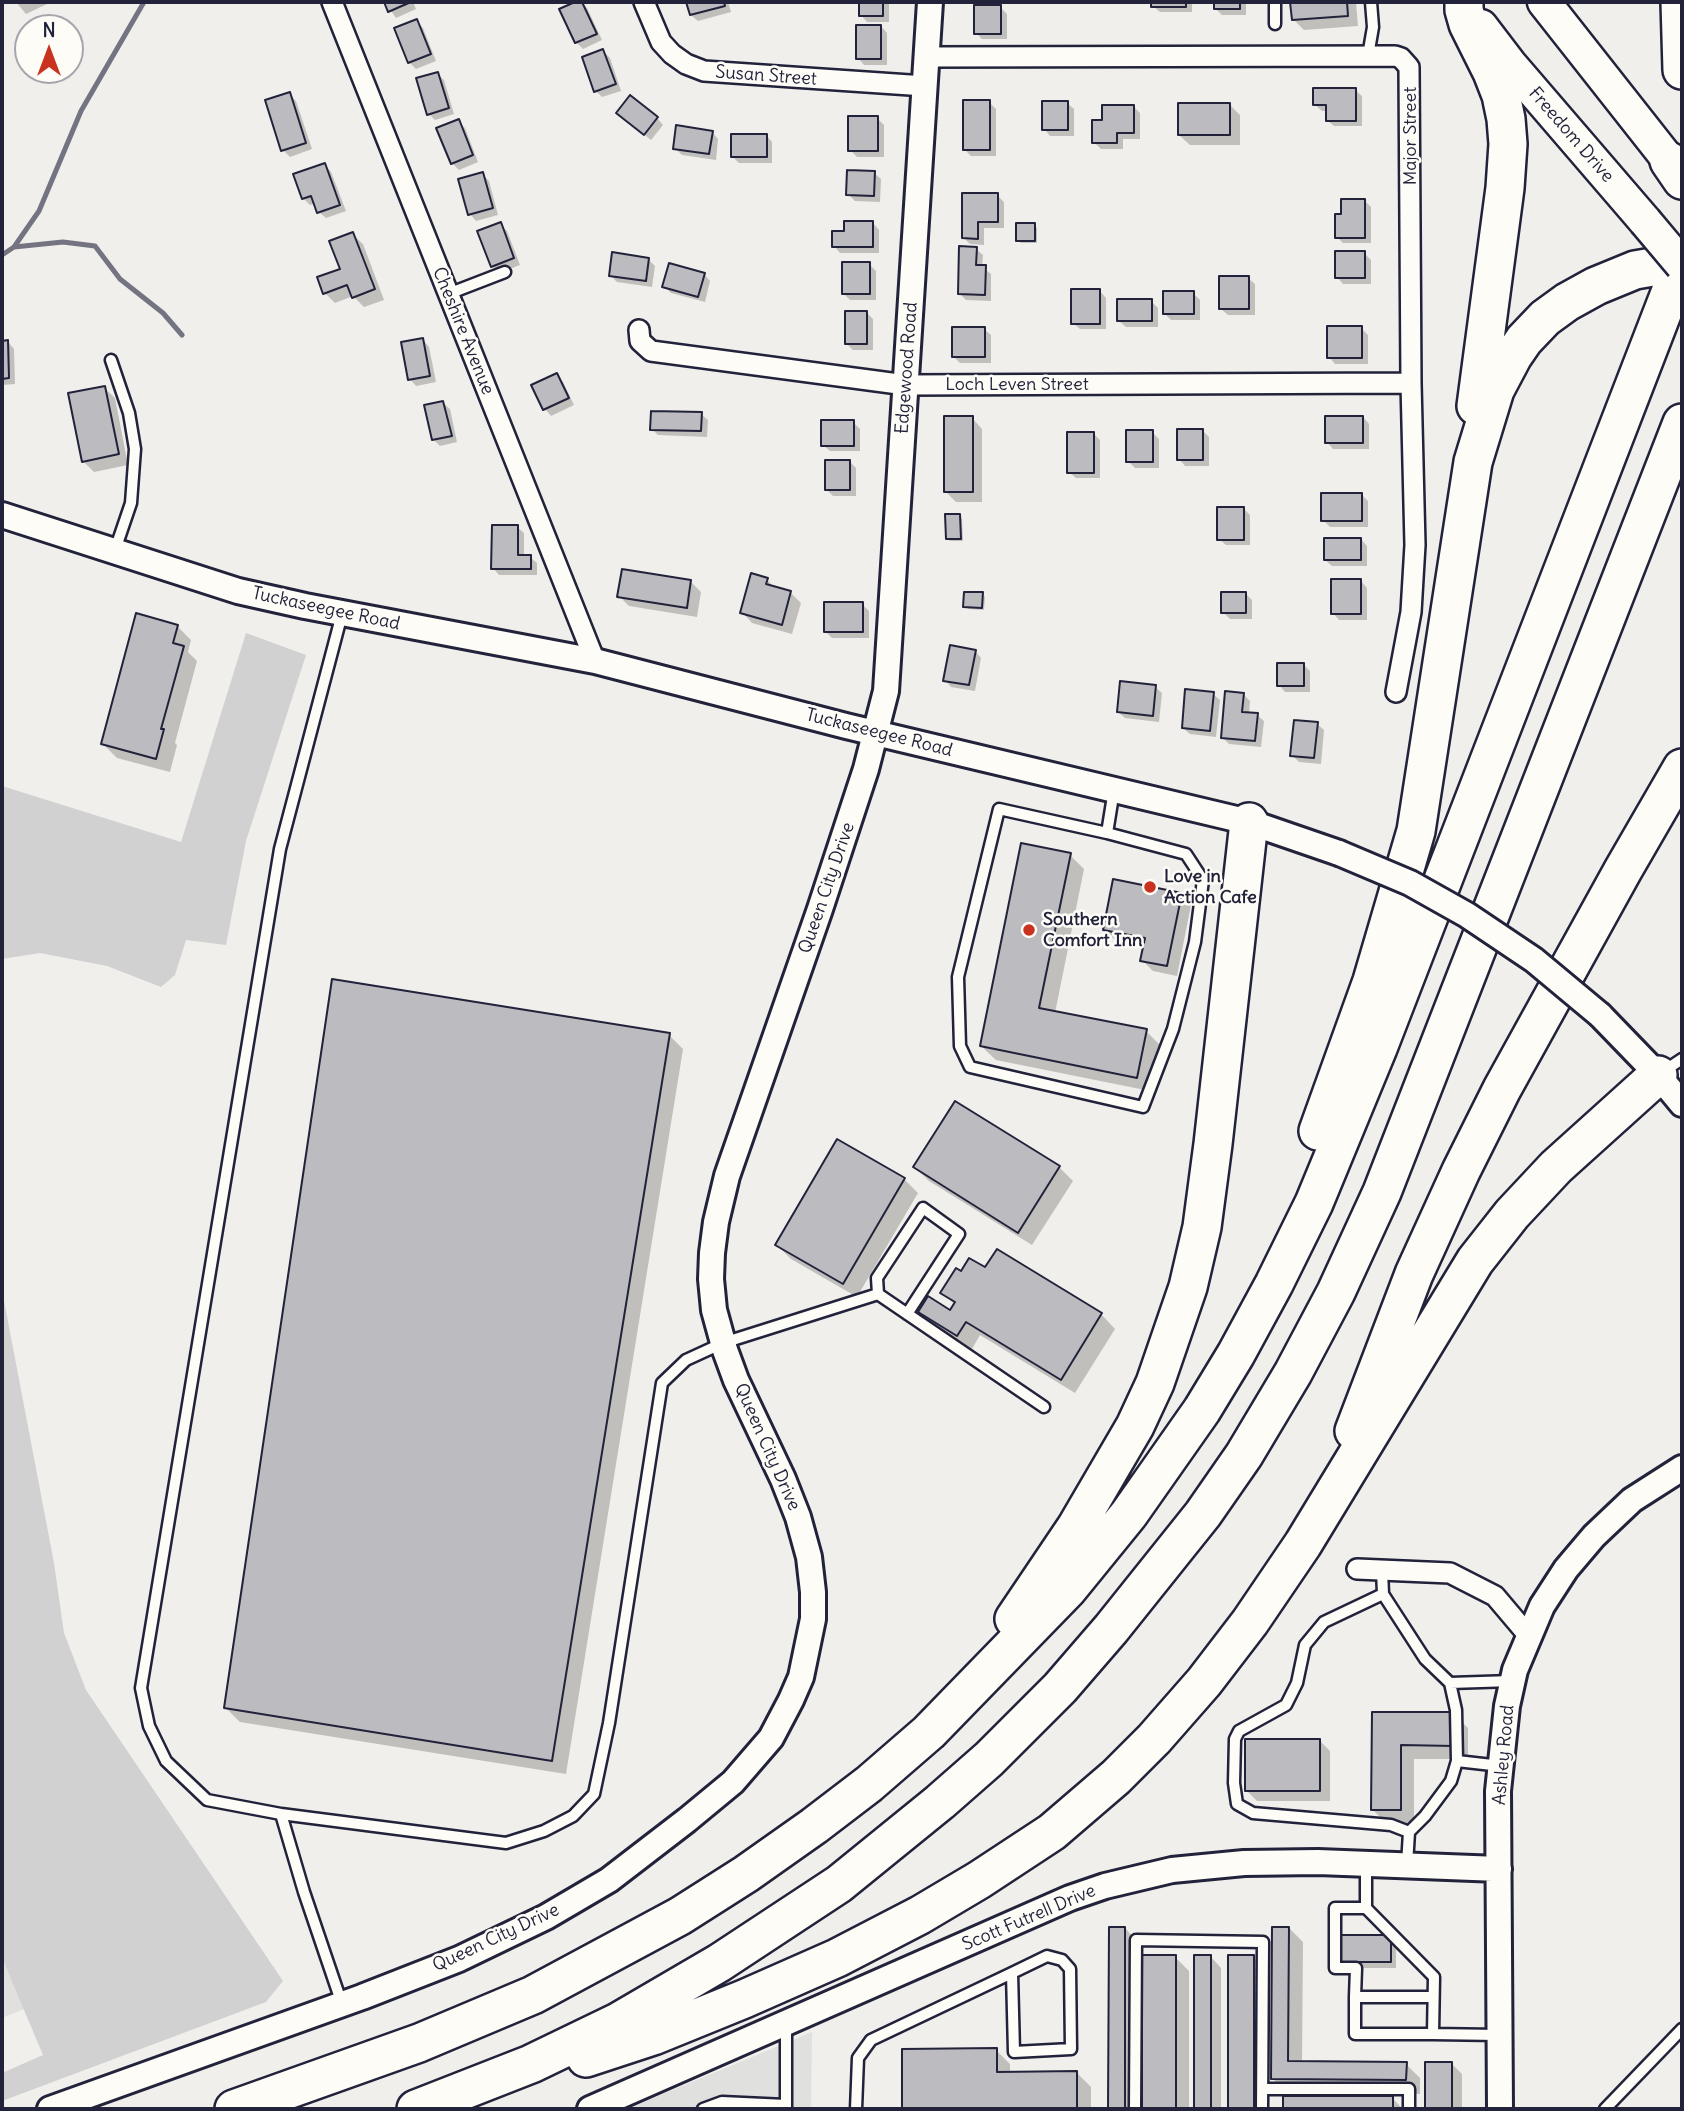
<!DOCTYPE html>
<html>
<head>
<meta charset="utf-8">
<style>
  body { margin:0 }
  #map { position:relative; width:1684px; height:2111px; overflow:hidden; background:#f0efec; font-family:Delius,sans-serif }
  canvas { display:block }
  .frame { position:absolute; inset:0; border:4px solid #22223b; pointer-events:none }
  .north { position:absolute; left:14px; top:14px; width:70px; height:70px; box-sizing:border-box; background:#fdfcf7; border:2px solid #a5a5ac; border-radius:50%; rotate:0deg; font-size:19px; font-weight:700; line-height:28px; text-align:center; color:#22223b }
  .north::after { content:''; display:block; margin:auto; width:24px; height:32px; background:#c8321e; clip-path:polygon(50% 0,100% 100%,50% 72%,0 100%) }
</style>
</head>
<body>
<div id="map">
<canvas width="1684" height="2111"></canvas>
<div class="frame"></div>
<div class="north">N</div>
</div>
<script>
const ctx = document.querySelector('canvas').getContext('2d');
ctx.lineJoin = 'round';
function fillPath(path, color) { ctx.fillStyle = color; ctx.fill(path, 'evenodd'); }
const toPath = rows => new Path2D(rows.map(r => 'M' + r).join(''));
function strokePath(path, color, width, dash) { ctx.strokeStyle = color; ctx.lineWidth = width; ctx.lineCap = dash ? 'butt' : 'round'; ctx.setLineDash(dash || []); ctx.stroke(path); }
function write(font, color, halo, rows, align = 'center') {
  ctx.font = font + ' Delius,sans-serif'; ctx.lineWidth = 5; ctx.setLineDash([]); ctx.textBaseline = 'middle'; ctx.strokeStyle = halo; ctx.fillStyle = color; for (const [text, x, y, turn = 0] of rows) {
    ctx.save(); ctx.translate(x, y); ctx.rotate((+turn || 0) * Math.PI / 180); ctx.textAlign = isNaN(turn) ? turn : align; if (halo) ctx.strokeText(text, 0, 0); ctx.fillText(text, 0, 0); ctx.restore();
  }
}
const built = toPath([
  [2,1958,24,2009,2,2018],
  [812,2032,811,2109,627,2109]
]);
const green = toPath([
  [246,633,306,655,246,841,226,945,186,940,175,975,161,987,107,966,40,953,2,959,2,786,181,842],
  [2,1290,54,1563,64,1633,86,1690,283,1981,266,2002,2,2101,2,2073,43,2055,2,1958]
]);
const shadow = toPath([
  [16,2,46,2,47,4,26,14],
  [385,2,413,2,416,9,396,18],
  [579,2,587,8,602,40,583,49,576,42,561,10],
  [688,2,728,2,731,12,698,21,691,15],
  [861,2,889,2,889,22,867,22,861,15],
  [1153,2,1192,2,1192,12,1160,12,1153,6],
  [1216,2,1246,2,1246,15,1222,15,1216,9],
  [1292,2,1356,2,1358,26,1304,30,1294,20],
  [1000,7,1007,14,1007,39,982,39,976,33],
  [417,21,423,28,436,61,416,69,409,62],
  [881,26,887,33,887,65,864,65,858,58],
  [603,51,610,58,621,91,602,97,596,91],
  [437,74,444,80,454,114,435,120,429,114],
  [1355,90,1362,96,1362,126,1334,126,1327,120,1327,111,1322,111,1315,105],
  [289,94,296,101,312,149,290,157,283,150],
  [989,102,996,109,996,156,971,156,964,149],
  [1067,103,1074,109,1074,136,1050,136,1044,129],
  [1230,105,1240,115,1240,145,1190,145,1179,135],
  [1134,107,1140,113,1140,139,1123,139,1123,149,1101,149,1094,142,1104,121],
  [618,113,657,118,663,125,651,140],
  [877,118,884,125,884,157,857,157,850,150],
  [458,121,465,128,478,162,459,170,452,163],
  [712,132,718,139,716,160,682,155,675,148],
  [766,135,772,142,772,163,739,163,733,157],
  [325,165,331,172,346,211,326,218,319,212,316,203,310,205,303,198],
  [874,173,881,179,880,202,855,201,848,194],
  [482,174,489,181,498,215,476,221,470,214],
  [997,195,1004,202,1004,228,984,228,984,245,970,244,964,238],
  [1364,200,1371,207,1371,243,1343,243,1337,237],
  [873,223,879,230,879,253,840,253,834,246,846,233],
  [500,225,507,231,520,265,499,273,493,266],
  [1034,225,1037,228,1037,243,1021,243,1018,240],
  [352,234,363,244,384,300,364,307,353,296,335,303,325,293,342,270],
  [976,249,983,255,982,267,991,274,991,301,966,300,960,294],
  [1364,253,1371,260,1371,284,1343,284,1337,277],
  [648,259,655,266,652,287,617,282,611,276],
  [869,264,876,271,876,300,850,300,843,293],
  [704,274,710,281,705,302,671,293,664,286],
  [1248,278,1255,284,1255,315,1228,315,1221,309],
  [1100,291,1106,298,1106,329,1080,329,1073,323],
  [1193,293,1200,300,1200,320,1171,320,1164,313],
  [1151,301,1158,308,1158,327,1126,327,1119,321],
  [866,312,873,319,873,350,853,350,847,344],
  [1361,328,1368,335,1368,364,1335,364,1329,357],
  [984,329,991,335,991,363,960,363,954,357],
  [423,340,429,347,436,382,416,386,410,379],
  [2,342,8,342,14,349,15,384,2,385],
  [556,375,563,382,574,405,551,416,545,409],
  [104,388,115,398,128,465,94,472,83,461],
  [443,403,450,409,457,442,440,446,433,439],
  [701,414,708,420,707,437,658,435,652,429],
  [1363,417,1369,424,1369,449,1333,449,1327,442],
  [972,418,982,429,982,502,956,502,945,491],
  [853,422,860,429,860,451,830,451,823,445],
  [1202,430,1209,437,1209,466,1185,466,1179,459],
  [1152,432,1159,439,1159,468,1135,468,1128,461],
  [1094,434,1100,440,1100,478,1076,478,1069,472],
  [849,461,856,468,856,496,833,496,827,490],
  [1361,494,1368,501,1368,527,1330,527,1323,520],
  [1243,508,1250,515,1250,545,1226,545,1219,539],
  [960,516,962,519,963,541,950,541,947,538],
  [517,527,524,533,524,557,530,557,537,563,537,575,499,575,493,568],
  [1361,539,1367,546,1367,566,1332,566,1325,560],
  [767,580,775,588,790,592,801,603,792,634,752,623,742,612],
  [690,581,701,592,697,617,629,606,619,596],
  [1361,581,1367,588,1367,620,1339,620,1333,613],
  [982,594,985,597,984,610,968,609,965,606],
  [1246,594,1252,600,1252,619,1230,619,1223,612],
  [862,604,869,611,869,638,832,638,826,632],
  [177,626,191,640,188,652,197,661,175,743,177,745,170,772,117,758,103,744],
  [975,651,981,658,975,691,951,687,945,680],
  [1303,664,1310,671,1310,692,1285,692,1279,685],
  [1155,687,1162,693,1159,722,1125,718,1118,712],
  [1213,694,1220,700,1216,737,1190,734,1183,728],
  [1243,694,1250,701,1249,714,1257,715,1264,721,1261,747,1229,744,1223,738],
  [1317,724,1324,730,1321,764,1299,762,1292,755],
  [1070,855,1084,869,1055,1013,1146,1031,1160,1045,1150,1091,996,1060,981,1046],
  [1181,894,1191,905,1177,976,1153,971,1142,960,1145,946,1115,940,1105,929],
  [669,1035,683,1049,566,1774,240,1722,226,1708],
  [915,1167,1059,1167,1073,1181,1032,1245,929,1181],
  [904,1179,918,1193,857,1297,791,1259,777,1245],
  [985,1270,1101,1314,1115,1329,1075,1393,980,1335,972,1349,934,1326,920,1312,950,1312,955,1305,943,1293,961,1273],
  [1374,1714,1454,1714,1468,1728,1468,1759,1414,1759,1414,1824,1387,1824,1373,1810],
  [1320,1741,1330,1751,1330,1801,1257,1801,1247,1791],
  [1110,1928,1125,1928,1135,1939,1134,2109,1110,2109],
  [1289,1928,1303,1942,1302,2063,1406,2064,1420,2078,1420,2094,1287,2093,1273,2079],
  [1390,1936,1396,1943,1396,1968,1347,1968,1340,1961],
  [1144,1957,1175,1957,1189,1971,1189,2109,1144,2109],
  [1195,1957,1211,1957,1221,1968,1221,2109,1195,2109],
  [1230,1957,1253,1957,1267,1971,1267,2109,1230,2109],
  [904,2050,996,2050,1010,2064,1010,2073,1077,2073,1091,2087,1091,2109,904,2109],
  [1427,2063,1451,2063,1462,2074,1462,2109,1427,2109],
  [1285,2098,1392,2098,1403,2109,1285,2109]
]);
const stream = toPath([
  [14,247,63,242,95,246,120,279,163,313,182,335],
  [2,255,14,247,39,211,81,111,144,2]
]);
const building = toPath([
  [384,2,411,2,388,12,384,2],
  [575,2,582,2,597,34,575,43,559,9,575,2],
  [686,2,724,2,725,6,690,15,686,2],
  [859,2,883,2,883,16,859,16,859,2],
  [1151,2,1186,2,1186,7,1151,7,1151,2],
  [1214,2,1240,2,1240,9,1214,9,1214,2],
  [1290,2,1347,2,1348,16,1292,20,1290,2],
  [974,5,1001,5,1001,34,974,34,974,5],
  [417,19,431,54,408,63,394,28,417,19],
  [856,25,881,25,881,59,856,59,856,25],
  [603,49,616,84,594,92,582,57,603,49],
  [438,72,449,108,427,115,416,78,438,72],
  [1313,88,1356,88,1356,121,1326,121,1326,105,1313,105,1313,88],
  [290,92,306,143,281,151,265,100,290,92],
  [630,95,658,117,644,135,616,113,630,95],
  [963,100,990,100,990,150,963,150,963,100],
  [1042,101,1068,101,1068,130,1042,130,1042,101],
  [1178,103,1230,103,1230,135,1178,135,1178,103],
  [1102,105,1134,105,1134,133,1117,133,1117,143,1092,143,1092,120,1102,120,1102,105],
  [848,116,878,116,878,151,848,151,848,116],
  [459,119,473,155,451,164,436,128,459,119],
  [676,125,713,131,709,154,673,149,676,125],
  [731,134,767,134,767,157,731,157,731,134],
  [325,163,340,205,317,213,311,196,302,199,293,174,325,163],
  [847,170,875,171,874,196,846,195,847,170],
  [483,172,493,208,468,215,458,179,483,172],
  [962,193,998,193,998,222,978,222,978,239,962,238,962,193],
  [1341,199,1365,199,1365,238,1335,238,1335,214,1341,214,1341,199],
  [844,221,873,221,873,247,832,247,832,231,844,231,844,221],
  [501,222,514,258,491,267,477,231,501,222],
  [1016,223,1035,223,1035,241,1016,241,1016,223],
  [353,232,375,289,352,298,347,285,323,294,317,277,340,269,329,241,353,232],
  [959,246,977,247,976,265,986,265,985,295,958,294,959,246],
  [1335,251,1365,251,1365,278,1335,278,1335,251],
  [612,252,649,258,646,281,609,276,612,252],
  [842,262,870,262,870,294,842,294,842,262],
  [669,263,705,273,698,297,662,287,669,263],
  [1219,276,1249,276,1249,309,1219,309,1219,276],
  [1071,289,1100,289,1100,324,1071,324,1071,289],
  [1163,291,1194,291,1194,314,1163,314,1163,291],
  [1117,299,1152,299,1152,321,1117,321,1117,299],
  [845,311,867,311,867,344,845,344,845,311],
  [1327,326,1362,326,1362,358,1327,358,1327,326],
  [952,327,985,327,985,357,952,357,952,327],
  [423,338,430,376,408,380,401,342,423,338],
  [8,340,9,378,2,379,2,341,8,340],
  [557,373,569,398,543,410,531,385,557,373],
  [105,386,119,454,82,462,68,393,105,386],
  [443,401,452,436,432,440,424,405,443,401],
  [651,411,702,412,701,431,650,430,651,411],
  [944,416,973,416,973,492,944,492,944,416],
  [1325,416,1363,416,1363,443,1325,443,1325,416],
  [821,420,854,420,854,446,821,446,821,420],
  [1177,429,1203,429,1203,460,1177,460,1177,429],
  [1126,430,1153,430,1153,462,1126,462,1126,430],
  [1067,432,1094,432,1094,473,1067,473,1067,432],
  [825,460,850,460,850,490,825,490,825,460],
  [1321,493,1362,493,1362,521,1321,521,1321,493],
  [1217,507,1244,507,1244,540,1217,540,1217,507],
  [945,514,960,514,961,539,946,539,945,514],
  [492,525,518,525,518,555,531,555,531,569,491,569,492,525],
  [1324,538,1361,538,1361,560,1324,560,1324,538],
  [622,569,691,580,687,608,617,597,622,569],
  [751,573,768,578,766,584,791,591,782,625,740,613,751,573],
  [1331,579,1361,579,1361,614,1331,614,1331,579],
  [964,592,983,592,982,608,963,607,964,592],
  [1221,592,1246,592,1246,613,1221,613,1221,592],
  [824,602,863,602,863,632,824,632,824,602],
  [136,613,178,625,173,643,184,646,161,729,164,729,156,759,101,744,136,613],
  [950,645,976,650,969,685,943,681,950,645],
  [1277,663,1304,663,1304,686,1277,686,1277,663],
  [1120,681,1156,685,1153,716,1117,712,1120,681],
  [1185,689,1214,692,1210,731,1182,728,1185,689],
  [1225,691,1244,693,1242,712,1258,713,1255,741,1221,738,1225,691],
  [1294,720,1318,722,1314,758,1290,756,1294,720],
  [1021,843,1071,853,1039,1008,1147,1029,1137,1078,980,1046,1021,843],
  [1113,879,1182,893,1167,966,1140,961,1145,938,1103,930,1113,879],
  [332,979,670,1033,552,1761,224,1708,332,979],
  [955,1101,1060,1166,1018,1233,913,1167,955,1101],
  [837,1139,905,1178,843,1284,775,1245,837,1139],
  [997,1249,1102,1313,1061,1380,966,1322,957,1336,918,1312,928,1296,950,1310,955,1302,940,1293,956,1268,961,1271,969,1258,985,1267,997,1249],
  [1372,1712,1455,1712,1454,1746,1401,1745,1401,1810,1371,1810,1372,1712],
  [1245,1739,1320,1739,1320,1791,1245,1791,1245,1739],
  [1109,1927,1125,1927,1125,2109,1108,2109,1109,1927],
  [1272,1927,1289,1927,1288,2061,1407,2062,1406,2080,1271,2079,1272,1927],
  [1338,1935,1391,1935,1391,1962,1338,1962,1338,1935],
  [1142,1955,1176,1955,1176,2109,1142,2109,1142,1955],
  [1194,1955,1211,1955,1211,2109,1194,2109,1194,1955],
  [1228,1955,1254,1955,1254,2109,1228,2109,1228,1955],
  [997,2048,997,2072,1077,2071,1077,2109,902,2109,902,2049,997,2048],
  [1425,2062,1452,2062,1452,2109,1425,2109,1425,2062],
  [1283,2096,1393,2096,1393,2109,1283,2109,1283,2096]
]);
const service = toPath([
  [1275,2,1275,24],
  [1368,56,1373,27,1371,2],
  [448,294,505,272],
  [111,360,129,413,135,449,131,503,115,550],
  [1107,833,1186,854,1203,880,1195,942,1173,1029,1143,1107,970,1067,960,1046,958,977,999,809,1107,833,1114,790],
  [1664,1071,1682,1059],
  [878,1294,877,1278,923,1208,959,1234,907,1314],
  [1382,1570,1383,1594,1425,1659,1450,1683,1456,1710,1457,1761,1451,1781,1425,1816,1409,1832,1407,1865],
  [1383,1594,1324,1622,1305,1645,1297,1683,1286,1705,1239,1731,1235,1739,1234,1783,1237,1804,1253,1813,1391,1825,1409,1832],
  [1450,1683,1512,1681],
  [1457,1761,1501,1766],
  [281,1814,506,1843,544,1831,573,1816,594,1794,609,1723,662,1383,686,1360,723,1343,878,1294,1044,1407],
  [1366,1864,1366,1908,1434,1977,1433,2034,1498,2035],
  [1366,1908,1335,1908,1335,1968,1356,1968,1355,1997,1433,1997],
  [1355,1997,1355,2034,1433,2034],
  [342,2004,304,1892,281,1814,207,1800,166,1761,149,1726,141,1688,280,849,342,614],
  [786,2025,786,2109],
  [1263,2089,1409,2089,1409,2109],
  [703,2109,722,2102,786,2105],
  [856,2109,858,2058,871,2040,1012,1973,1047,1956,1062,1960,1070,1969,1071,2049,1014,2052,1012,1973],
  [1135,2109,1136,1940,1263,1942,1262,2109],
  [1605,2109,1682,2029]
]);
const minor = toPath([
  [332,2,595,661],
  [644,2,661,42,672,54,686,64,704,71,925,86],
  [926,57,1395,56,1401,58,1409,67,1411,383,1415,545,1411,612,1396,692],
  [639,330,640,341,651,351,906,385,1411,383],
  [1357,1569,1450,1573,1495,1596,1528,1635]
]);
const tertiary = toPath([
  [2,515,238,591,305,606,595,661,846,726,1249,822,1339,853],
  [1600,1015,1658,1075,1682,1104],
  [50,2109,362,1997,459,1959,546,1917,609,1880,687,1820,733,1782,771,1738,791,1700,801,1677,813,1619,813,1592,809,1557,798,1517,783,1479,736,1380,725,1350,714,1310,711,1279,712,1253,716,1222,727,1176,820,909,866,769,886,691,930,2],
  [590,2109,1070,1898,1105,1886,1172,1870,1244,1863,1318,1862,1499,1869],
  [1500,2109,1498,1791,1507,1706,1515,1670,1542,1606,1566,1569,1594,1536,1632,1500,1682,1468]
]);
const primary = toPath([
  [1544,2,1682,177],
  [1481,26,1510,64,1645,221]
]);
const motorway = toPath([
  [1464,2,1464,10,1468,24,1492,72,1501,95,1506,119,1508,144,1505,188,1476,406],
  [1680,2,1682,70],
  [1669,161,1682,180],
  [1318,1131,1372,981,1416,831,1473,462,1495,390,1513,356,1524,340,1545,318,1567,302,1596,286,1635,270,1682,262],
  [1354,1431,1414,1274,1461,1171,1502,1089,1623,870,1682,768],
  [1014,1619,1076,1527,1135,1426,1155,1383,1188,1287,1202,1227,1213,1144,1249,822],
  [586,2058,653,2036,744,1999,837,1958,920,1915,979,1880,1052,1832,1116,1777,1154,1739,1204,1682,1250,1622,1303,1544,1475,1261,1512,1214,1556,1167,1658,1075],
  [234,2109,419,2043,533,1995,680,1916,746,1874,814,1826,869,1784,929,1732,1068,1589,1129,1514,1202,1410,1236,1354,1274,1284,1314,1203,1378,1048,1682,262],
  [416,2109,531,2064,618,2022,719,1963,839,1884,940,1802,989,1759,1060,1688,1111,1629,1203,1514,1244,1455,1293,1373,1336,1292,1382,1192,1682,423]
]);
const tertiaryBridge = toPath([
  [1339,853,1410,883,1467,915,1534,960,1600,1015]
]);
const primaryBridge = toPath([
  [1645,221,1682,265]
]);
const markers = [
  [1150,887,7,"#c8321e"],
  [1029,930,7,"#c8321e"]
];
const streetNames = [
  ["Susan Street",766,76,4],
  ["Freedom Drive",1571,135,49],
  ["Major Street",1411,136,-90],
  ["Cheshire Avenue",463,331,68],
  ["Edgewood Road",907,368,-86],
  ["Loch Leven Street",1017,385],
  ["Tuckaseegee Road",326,609,12],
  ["Tuckaseegee Road",879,733,14],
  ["Queen City Drive",827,888,-71],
  ["Queen City Drive",767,1447,66],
  ["Ashley Road",1504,1755,-85],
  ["Scott Futrell Drive",1029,1918,-23],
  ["Queen City Drive",496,1938,-25]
];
const poiNames = [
  ["Love in",1164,877],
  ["Action Cafe",1164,898],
  ["Southern",1043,920],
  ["Comfort Inn",1043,941]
];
fillPath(built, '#e0e0df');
fillPath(green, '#d2d1d1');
fillPath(shadow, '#0003');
strokePath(stream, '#737381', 5);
fillPath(building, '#bcbcc0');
strokePath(building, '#22223b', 2);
strokePath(service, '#22223b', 15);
strokePath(minor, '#22223b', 24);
strokePath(tertiary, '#22223b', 30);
strokePath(primary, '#22223b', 37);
strokePath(motorway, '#22223b', 42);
strokePath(service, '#fdfcf7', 10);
strokePath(minor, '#fdfcf7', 19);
strokePath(tertiary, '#fdfcf7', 24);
strokePath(primary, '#fdfcf7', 32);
strokePath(motorway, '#fdfcf7', 37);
strokePath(tertiaryBridge, '#22223b', 30, []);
strokePath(primaryBridge, '#22223b', 37, []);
strokePath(tertiaryBridge, '#fdfcf7', 24);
strokePath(primaryBridge, '#fdfcf7', 32);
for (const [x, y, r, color] of markers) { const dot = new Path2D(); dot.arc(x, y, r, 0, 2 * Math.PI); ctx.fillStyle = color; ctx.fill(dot); strokePath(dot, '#fdfcf7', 2.5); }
write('18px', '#22223b', '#fdfcf7', streetNames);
write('bold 18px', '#22223b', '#fdfcf7', poiNames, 'left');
</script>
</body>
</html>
